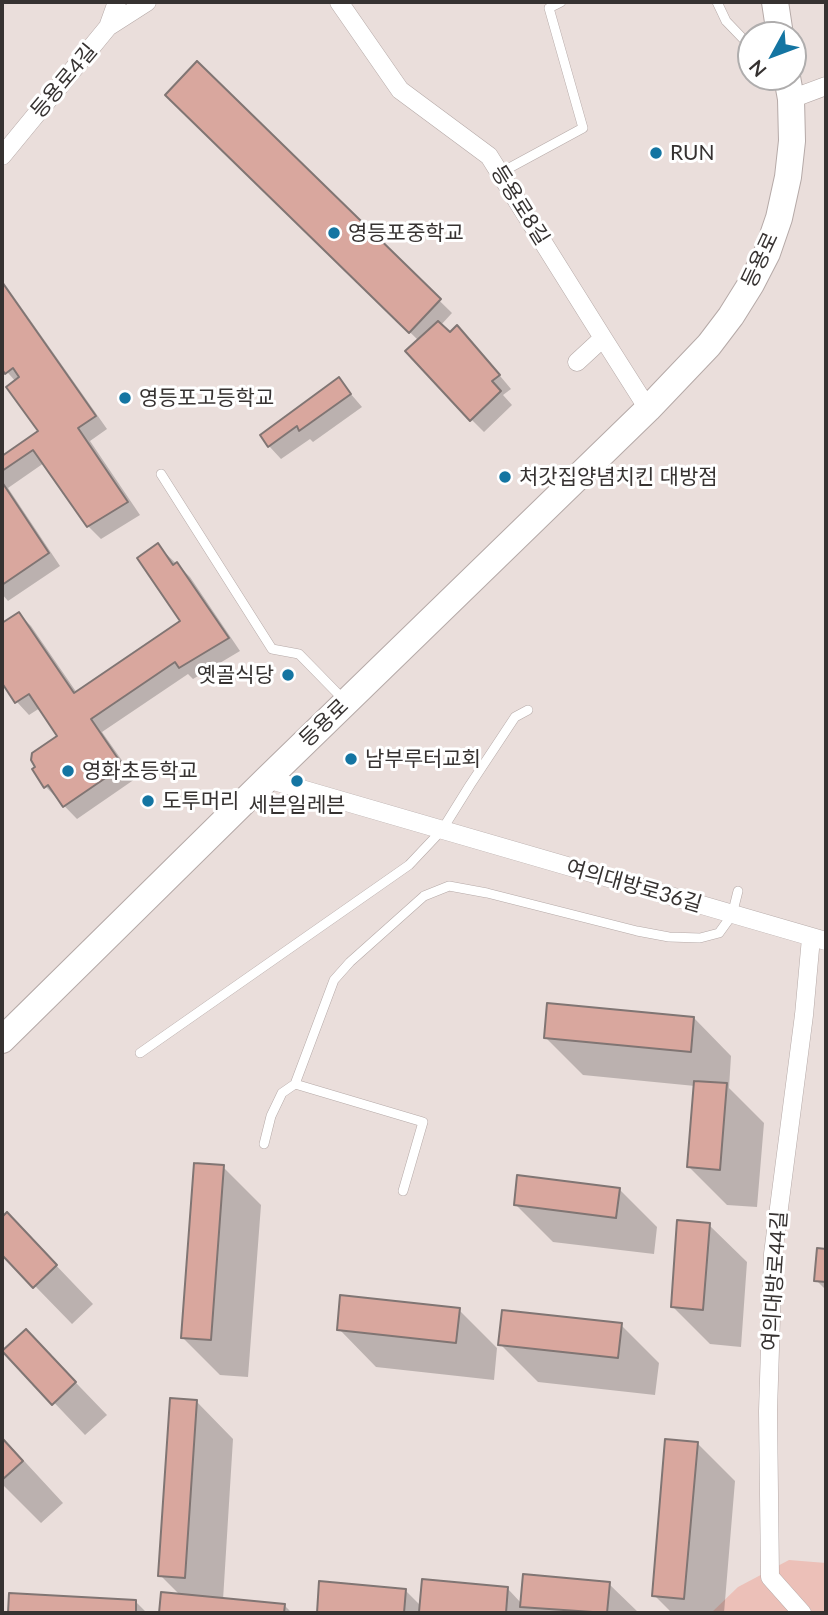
<!DOCTYPE html>
<html>
<head>
<meta charset="utf-8">
<style>
  body { margin:0 }
  #map { position:relative; width:828px; height:1615px; overflow:hidden; background:#eadedb; font-family:Lato,sans-serif }
  canvas { display:block }
  .frame { position:absolute; inset:0; border:4px solid #363231; pointer-events:none }
  .north { position:absolute; left:737px; top:21px; width:70px; height:70px; box-sizing:border-box; background:#fff; border:2px solid #afadad; border-radius:50%; rotate:229deg; font-size:19px; font-weight:700; line-height:28px; text-align:center; color:#363231 }
  .north::after { content:''; display:block; margin:auto; width:24px; height:32px; background:#1475a2; clip-path:polygon(50% 0,100% 100%,50% 72%,0 100%) }
</style>
</head>
<body>
<div id="map">
<canvas width="828" height="1615"></canvas>
<div class="frame"></div>
<div class="north">N</div>
</div>
<script>
const ctx = document.querySelector('canvas').getContext('2d');
ctx.lineJoin = 'round';
function fillPath(path, color) { ctx.fillStyle = color; ctx.fill(path, 'evenodd'); }
const toPath = rows => new Path2D(rows.map(r => 'M' + r).join(''));
function strokePath(path, color, width, dash) { ctx.strokeStyle = color; ctx.lineWidth = width; ctx.lineCap = dash ? 'butt' : 'round'; ctx.setLineDash(dash || []); ctx.stroke(path); }
function write(font, color, halo, rows, align = 'center') {
  ctx.font = font + ' Lato,"Noto Sans KR",sans-serif'; ctx.lineWidth = 6; ctx.setLineDash([]); ctx.textBaseline = 'middle'; ctx.strokeStyle = halo; ctx.fillStyle = color; for (const [text, x, y, turn = 0] of rows) {
    ctx.save(); ctx.translate(x, y); ctx.rotate((+turn || 0) * Math.PI / 180); ctx.textAlign = isNaN(turn) ? turn : align; if (halo) ctx.strokeText(text, 0, 0); ctx.fillText(text, 0, 0); ctx.restore();
  }
}
const green = toPath([
  [789,1560,826,1563,826,1613,711,1613,738,1587]
]);
const shadow = toPath([
  [197,64,452,313,440,326,450,335,470,340,511,389,503,395,512,405,484,432,471,419,419,341,167,95],
  [2,280,107,429,90,441,140,515,101,539,88,526,44,463,8,488,60,566,8,601,2,594,2,459,40,432,16,382,2,366],
  [338,379,362,407,313,442,310,439,281,459,269,446,262,435],
  [158,546,190,577,240,651,193,679,188,674,102,732,135,779,77,819,46,787,34,770,60,737,40,708,29,715,17,702,2,680,2,655,4,654,2,651,2,625,19,614,31,626,77,693,183,622],
  [694,1018,731,1056,729,1088,764,1123,757,1207,727,1205,689,1167,695,1086,583,1075,546,1038],
  [223,1167,261,1205,248,1377,220,1375,182,1337],
  [619,1189,657,1227,654,1254,553,1242,516,1205],
  [7,1214,93,1304,72,1324,2,1252,2,1219],
  [709,1225,747,1262,741,1347,710,1344,672,1306],
  [818,1250,826,1251,826,1290,816,1280],
  [459,1310,497,1348,494,1380,376,1367,339,1329],
  [621,1325,659,1363,655,1395,538,1382,500,1344],
  [26,1331,107,1415,85,1435,5,1351],
  [196,1401,233,1439,223,1600,284,1605,292,1613,161,1613,162,1594,181,1596,160,1575],
  [2,1437,63,1503,41,1523,2,1484],
  [698,1444,735,1481,724,1613,672,1613,654,1595],
  [609,1584,639,1613,318,1613,406,1591,421,1606,508,1589,522,1604],
  [11,1595,136,1602,147,1613,10,1613]
]);
const building = toPath([
  [197,61,441,299,409,333,165,95,197,61],
  [2,282,96,416,78,428,128,502,87,527,33,450,2,471,2,456,38,431,6,387,19,377,13,368,5,374,2,369,2,282],
  [438,321,450,332,457,325,500,375,492,381,501,391,470,421,405,351,438,321],
  [339,377,351,394,299,431,297,426,268,447,260,435,339,377],
  [2,482,49,553,2,585,2,482],
  [158,543,173,565,177,562,229,638,179,668,175,662,91,719,123,766,63,807,48,785,44,788,32,769,35,767,31,760,32,753,57,736,29,694,15,703,2,683,2,623,19,612,74,693,180,621,137,558,158,543],
  [547,1003,694,1017,691,1052,544,1038,547,1003],
  [694,1081,727,1083,720,1170,687,1167,694,1081],
  [194,1163,224,1165,211,1340,181,1338,194,1163],
  [517,1175,620,1188,616,1218,514,1205,517,1175],
  [7,1212,57,1265,33,1288,2,1255,2,1217,7,1212],
  [677,1220,710,1223,703,1310,671,1307,677,1220],
  [817,1248,826,1249,826,1282,814,1281,817,1248],
  [340,1295,460,1308,456,1343,337,1330,340,1295],
  [502,1310,622,1323,618,1358,498,1345,502,1310],
  [26,1329,76,1382,52,1405,2,1351,26,1329],
  [170,1398,197,1400,185,1578,158,1576,170,1398],
  [2,1438,23,1461,2,1480,2,1438],
  [665,1439,698,1442,684,1599,652,1596,665,1439],
  [523,1574,610,1582,607,1613,520,1607,523,1574],
  [422,1579,508,1587,506,1613,419,1612,422,1579],
  [319,1581,406,1589,404,1613,317,1613,319,1581],
  [161,1592,285,1604,284,1613,159,1613,161,1592],
  [9,1593,136,1600,136,1613,8,1613,9,1593]
]);
const lane = toPath([
  [717,2,726,21,751,47],
  [500,173,583,128,549,8,561,2],
  [161,474,272,649,299,654,345,701],
  [140,1053,409,865,442,830,470,785,515,717,528,710],
  [264,1144,271,1116,282,1093,295,1084],
  [403,1191,423,1122,295,1084,334,980,350,962,424,896,449,886,487,893,637,931,669,937,700,938,719,933,732,915,738,891]
]);
const street = toPath([
  [339,2,400,90,489,156,603,338,577,362],
  [108,27,147,2],
  [791,99,826,86],
  [2,156,108,27,117,2],
  [603,338,648,409],
  [267,779,826,941],
  [802,1613,770,1577,768,1411,773,1254,804,1015,811,938]
]);
const secondary = toPath([
  [775,2,780,35],
  [2,1040,267,779,648,409,709,345,731,316,751,284,767,253,779,218,788,177,792,141,791,99,787,77]
]);
const markers = [
  [656,153,7,"#1475a2"],
  [334,233,7,"#1475a2"],
  [125,398,7,"#1475a2"],
  [505,477,7,"#1475a2"],
  [288,675,7,"#1475a2"],
  [351,759,7,"#1475a2"],
  [68,771,7,"#1475a2"],
  [297,781,7,"#1475a2"],
  [148,801,7,"#1475a2"]
];
const streetNames = [
  ["등용로4길",64,81,-50],
  ["등용로8길",520,205,58],
  ["등용로",760,260,-65],
  ["등용로",324,723,-44],
  ["여의대방로36길",634,886,16],
  ["여의대방로44길",775,1281,-86]
];
const poiNames = [
  ["RUN",670,153],
  ["영등포중학교",348,233],
  ["영등포고등학교",139,398],
  ["처갓집양념치킨 대방점",519,477],
  ["옛골식당",274,675,"right"],
  ["남부루터교회",365,759],
  ["영화초등학교",82,771],
  ["도투머리",162,801],
  ["세븐일레븐",297,805,"center"]
];
fillPath(green, '#ecc0b8');
fillPath(shadow, '#0003');
fillPath(building, '#d9a79e');
strokePath(building, '#807573', 2);
strokePath(lane, '#b5a9a7', 10);
strokePath(street, '#b5a9a7', 19);
strokePath(secondary, '#b5a9a7', 28);
strokePath(lane, '#fff', 9);
strokePath(street, '#fff', 18);
strokePath(secondary, '#fff', 26);
for (const [x, y, r, color] of markers) { const dot = new Path2D(); dot.arc(x, y, r, 0, 2 * Math.PI); ctx.fillStyle = color; ctx.fill(dot); strokePath(dot, '#fff', 2.5); }
write('21px', '#363231', '#fff', streetNames);
write('21px', '#363231', '#fff', poiNames, 'left');
</script>
</body>
</html>
